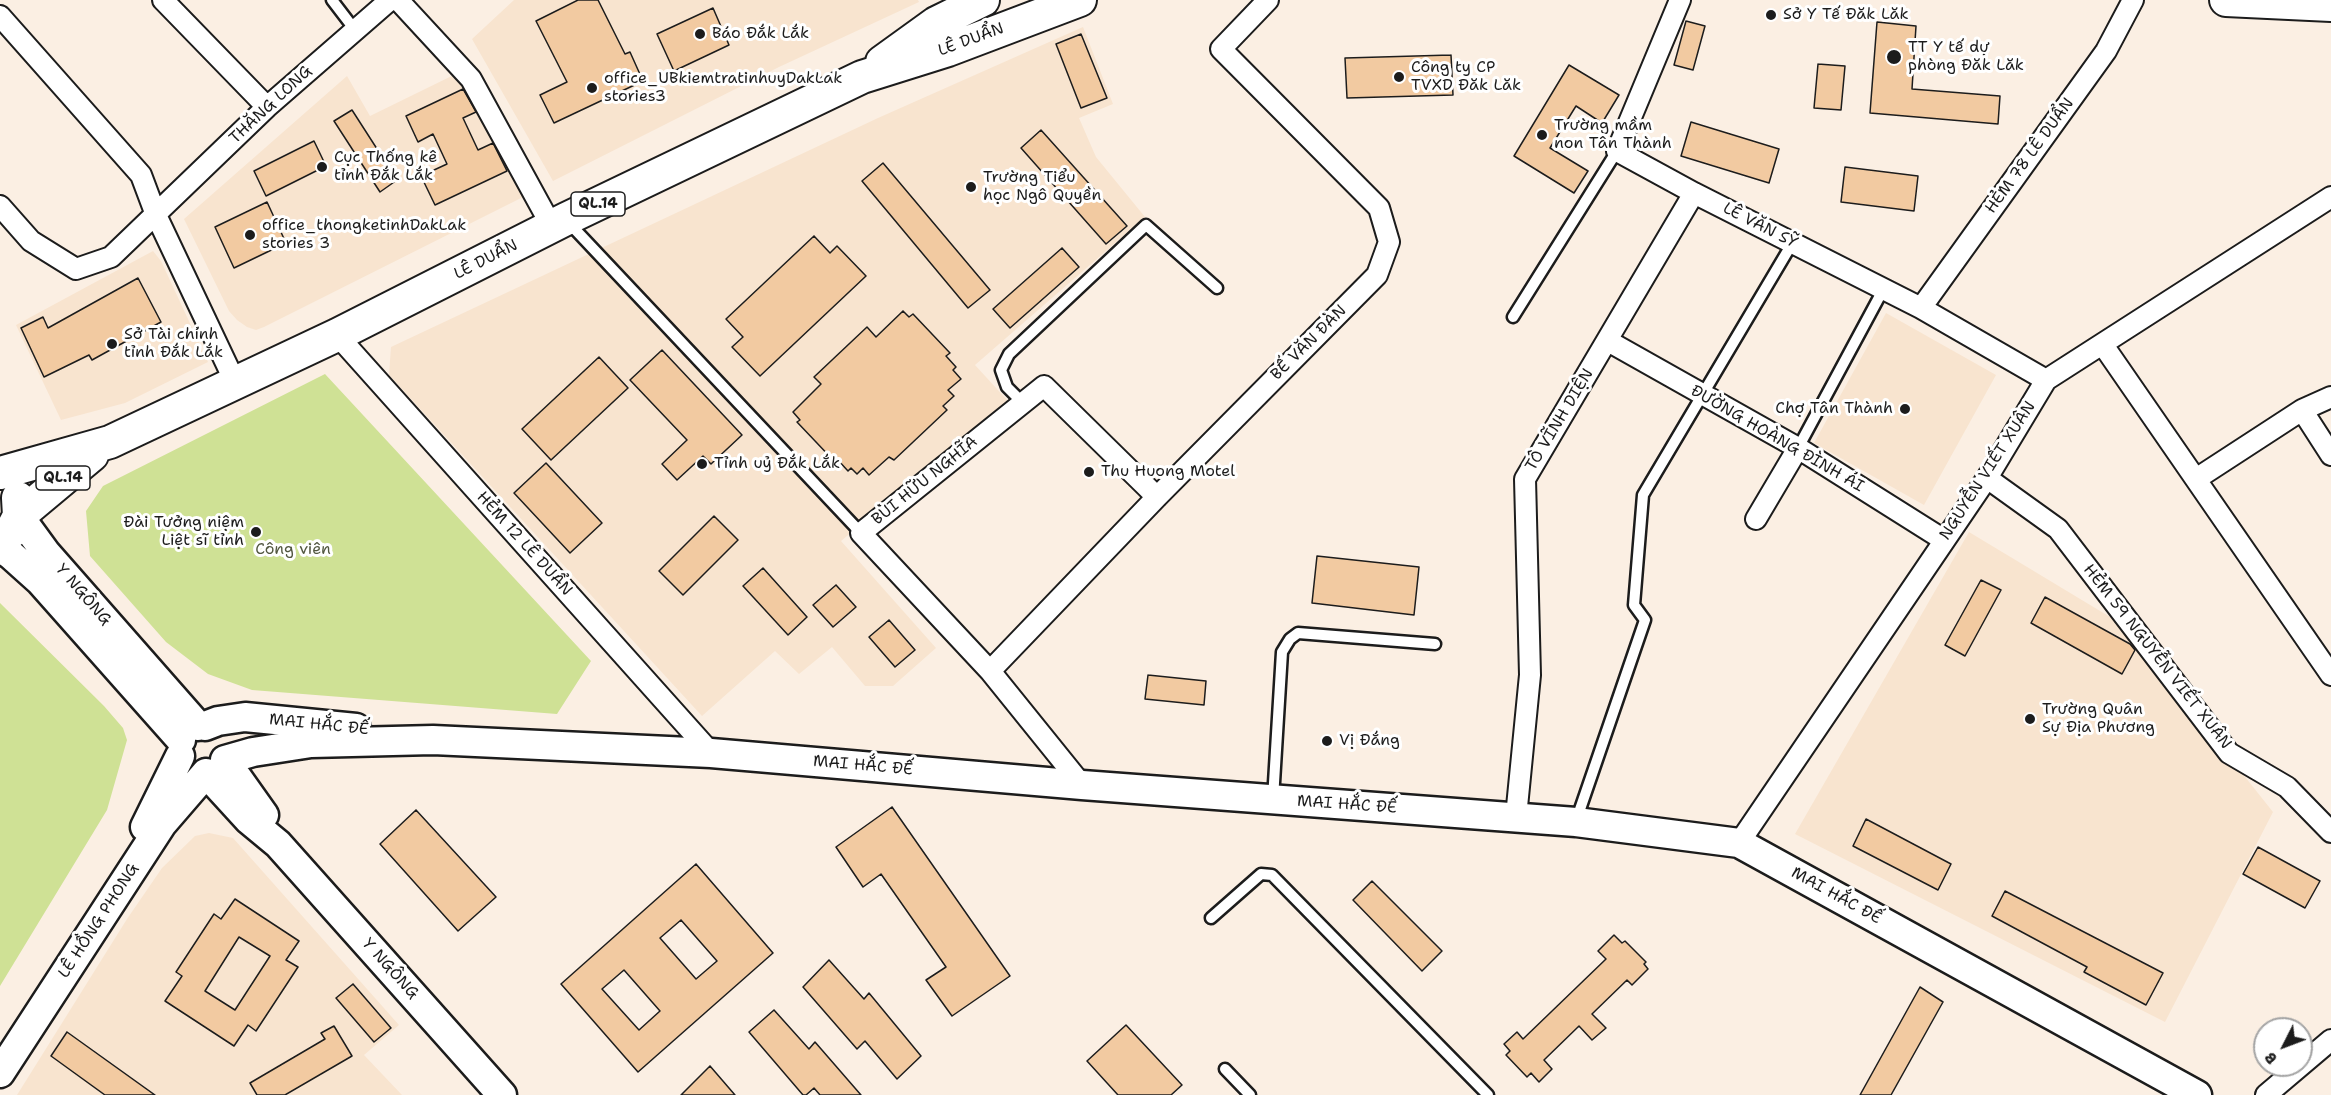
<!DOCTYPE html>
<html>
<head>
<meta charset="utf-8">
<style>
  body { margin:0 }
  #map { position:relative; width:2331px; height:1095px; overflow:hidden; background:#fbefe3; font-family:"Shantell Sans",sans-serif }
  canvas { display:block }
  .north { position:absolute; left:2253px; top:1017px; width:60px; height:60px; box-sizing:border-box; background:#fff; border:2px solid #a4a4a4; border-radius:50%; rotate:228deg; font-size:16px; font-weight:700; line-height:24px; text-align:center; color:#1c1c1c }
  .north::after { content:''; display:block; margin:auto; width:21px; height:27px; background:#1c1c1c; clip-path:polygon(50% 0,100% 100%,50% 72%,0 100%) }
</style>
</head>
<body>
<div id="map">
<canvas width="2331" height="1095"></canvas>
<div class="north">B</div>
</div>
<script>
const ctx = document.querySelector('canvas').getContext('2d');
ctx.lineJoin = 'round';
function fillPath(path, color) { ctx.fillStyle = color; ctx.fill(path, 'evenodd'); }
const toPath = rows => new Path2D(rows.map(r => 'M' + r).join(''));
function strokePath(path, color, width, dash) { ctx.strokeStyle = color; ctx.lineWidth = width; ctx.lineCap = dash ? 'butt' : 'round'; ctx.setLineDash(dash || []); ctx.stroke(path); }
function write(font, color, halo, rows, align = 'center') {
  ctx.font = font + ' "Shantell Sans",sans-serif'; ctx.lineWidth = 6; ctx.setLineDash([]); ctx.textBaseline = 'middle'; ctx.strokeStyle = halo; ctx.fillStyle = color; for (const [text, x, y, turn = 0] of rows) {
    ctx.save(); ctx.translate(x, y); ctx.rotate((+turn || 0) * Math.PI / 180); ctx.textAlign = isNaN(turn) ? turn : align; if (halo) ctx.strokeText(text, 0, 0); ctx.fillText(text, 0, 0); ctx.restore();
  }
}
const built = toPath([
  [514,0,918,0,919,2,779,67,553,181,472,39],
  [1083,27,1113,104,1079,118,1096,157,1145,217,975,365,1008,401,841,541,936,648,893,686,865,686,832,647,799,674,775,651,702,716,389,375,391,347,878,118],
  [466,69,537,190,264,327,256,330,247,327,237,320,229,311,184,219,347,76,370,116],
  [153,251,161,261,208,362,125,403,61,420,16,325],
  [1886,313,1996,375,1924,505,1814,443],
  [1969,532,2125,626,2273,812,2165,1022,1795,834],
  [209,833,233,838,399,1025,364,1055,402,1095,17,1095,127,919,162,868,195,836]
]);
const green = toPath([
  [325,374,591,661,557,714,252,690,208,674,166,642,90,556,86,511,103,486],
  [0,603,104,706,123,728,127,740,107,810,0,986]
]);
const building = toPath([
  [578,0,598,0,625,54,630,52,643,81,554,123,540,95,567,82,536,21,578,0],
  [713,8,729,45,674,71,657,34,713,8],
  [1686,21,1705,26,1693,70,1674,65,1686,21],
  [1877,22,1916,26,1912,89,2000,96,1998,124,1870,113,1877,22],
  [1081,34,1107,98,1081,108,1056,44,1081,34],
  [1451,55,1453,95,1347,98,1345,58,1451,55],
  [1818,64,1845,66,1841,110,1814,108,1818,64],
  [1569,65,1619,95,1602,123,1576,106,1550,148,1588,171,1574,193,1514,156,1569,65],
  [463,89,476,112,463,118,478,150,493,143,507,171,435,205,421,176,447,164,433,134,418,142,406,116,463,89],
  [352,110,397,180,380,192,334,121,352,110],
  [1691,122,1779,149,1769,183,1681,156,1691,122],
  [1041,130,1127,226,1106,244,1021,148,1041,130],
  [314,141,326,166,266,196,254,171,314,141],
  [883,163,990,290,968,308,862,181,883,163],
  [1845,167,1918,176,1914,211,1841,202,1845,167],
  [267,202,286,243,234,268,215,227,267,202],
  [814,236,830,253,837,246,866,276,760,376,732,347,743,337,726,319,814,236],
  [1062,248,1079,267,1010,328,993,309,1062,248],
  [138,278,161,322,92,360,89,355,44,377,21,328,43,317,48,328,138,278],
  [903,311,909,317,913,314,950,353,946,356,956,367,953,370,961,379,948,390,954,396,943,406,947,410,894,460,889,457,869,475,863,468,857,474,851,468,848,471,837,459,835,462,797,422,800,420,793,412,821,384,814,377,867,327,876,337,903,311],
  [662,350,742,435,711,464,703,456,677,480,662,464,687,440,630,380,662,350],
  [599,357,628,388,551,460,522,429,599,357],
  [546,463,602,523,570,553,514,493,546,463],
  [714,516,738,540,683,595,659,571,714,516],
  [1317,556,1419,567,1414,615,1312,603,1317,556],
  [763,568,807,617,788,635,743,586,763,568],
  [1981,580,2001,590,1965,656,1945,645,1981,580],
  [836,585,856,607,833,627,813,605,836,585],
  [2045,597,2130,644,2135,650,2122,674,2031,623,2045,597],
  [889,620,915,650,895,667,869,637,889,620],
  [1148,675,1206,681,1204,705,1145,699,1148,675],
  [892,807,1010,976,952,1016,926,980,946,967,881,874,863,887,836,847,892,807],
  [416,810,496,897,458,931,380,844,416,810],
  [1866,819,1951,864,1938,890,1853,846,1866,819],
  [2258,847,2320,881,2305,908,2243,874,2258,847],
  [696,864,773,953,638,1072,561,984,696,864],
  [681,920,717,961,696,979,660,938,681,920],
  [624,970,660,1011,639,1030,602,989,624,970],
  [1372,881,1442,951,1422,971,1353,900,1372,881],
  [2005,891,2163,973,2146,1005,2084,972,2087,967,1992,916,2005,891],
  [235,899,299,941,286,960,298,967,256,1031,248,1025,234,1046,165,1001,182,976,176,972,214,914,221,919,235,899],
  [239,937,270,956,235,1010,205,991,239,937],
  [1614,935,1622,943,1625,941,1646,962,1644,964,1648,969,1632,985,1627,980,1592,1014,1606,1028,1592,1040,1579,1026,1544,1060,1552,1069,1539,1082,1531,1073,1527,1077,1506,1055,1510,1051,1504,1044,1517,1032,1523,1039,1606,959,1598,951,1614,935],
  [829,960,864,999,869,993,921,1056,897,1079,865,1041,857,1049,803,987,829,960],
  [353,984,391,1028,374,1042,336,998,353,984],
  [1920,987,1943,1002,1891,1095,1860,1095,1920,987],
  [774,1010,809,1049,815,1042,861,1095,820,1095,814,1088,806,1095,803,1095,749,1032,774,1010],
  [1126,1025,1182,1085,1171,1095,1118,1095,1087,1061,1126,1025],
  [334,1026,352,1056,285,1095,257,1095,250,1083,325,1039,321,1033,334,1026],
  [67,1032,155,1095,105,1095,51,1056,67,1032],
  [710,1066,735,1095,681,1095,710,1066]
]);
const lane = toPath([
  [332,0,355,30],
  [569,223,861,533],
  [1513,317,1617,151],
  [1023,403,1007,387,1001,370,1009,354,1146,225,1217,288],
  [1798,448,1883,290],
  [1273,799,1282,652,1290,639,1298,633,1435,644],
  [1576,821,1645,620,1634,605,1643,495,1793,242],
  [1211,918,1261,874,1272,875,1488,1095],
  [1225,1069,1250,1095]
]);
const street = toPath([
  [163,0,267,107],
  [398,0,471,79,552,227],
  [1680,0,1617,151,1694,193,1921,308,2046,380],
  [0,16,141,175,156,215,235,382],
  [0,206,31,241,76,269,111,257,267,107,390,0],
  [1921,308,2106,51,2133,0],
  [337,335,711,753],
  [1608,341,1798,448,1944,540],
  [2103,345,2331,675],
  [2302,410,2331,397],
  [1987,478,2058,529,2229,753,2287,787,2331,832],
  [2196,479,2302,410,2331,455],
  [1756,519,1798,448],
  [990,671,1157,497,1377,275,1389,242,1379,208,1221,49,1268,0],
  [1082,785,990,671,861,533,1044,386,1157,497],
  [1516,817,1530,675,1525,479,1694,193],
  [1739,843,1987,478,2046,380,2331,197],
  [2266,1095,2331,1040]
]);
const secondary = toPath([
  [19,516,46,553,198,726],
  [0,548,11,555,40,581,181,740],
  [205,726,218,721,245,717,356,728],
  [225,760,253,752,311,743,433,740,711,753,1082,785,1576,822,1739,843,2197,1095],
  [225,760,264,815],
  [206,773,249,820,278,844,502,1095],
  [145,827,180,756],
  [0,1073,162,824,206,773]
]);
const primary = toPath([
  [2226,0,2331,5],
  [882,62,936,23,983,0],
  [0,473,110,442,337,335,566,219,862,77,948,50,1080,0],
  [19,516,92,455],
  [0,540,10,533,19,516,18,498]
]);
const markers = [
  [1771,15,6,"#1c1c1c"],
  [700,34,6,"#1c1c1c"],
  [1894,57,8,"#1c1c1c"],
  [1399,77,6,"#1c1c1c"],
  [592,88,6,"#1c1c1c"],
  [1542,135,6,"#1c1c1c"],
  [322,167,6,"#1c1c1c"],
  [971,187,6,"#1c1c1c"],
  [250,235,6,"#1c1c1c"],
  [112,344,6,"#1c1c1c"],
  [1905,409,6,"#1c1c1c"],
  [702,464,6,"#1c1c1c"],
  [1089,472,6,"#1c1c1c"],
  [256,532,6,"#1c1c1c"],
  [2030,719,6,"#1c1c1c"],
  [1327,741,6,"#1c1c1c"]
];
const shields = [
  [598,204,54],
  [63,478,54]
];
const shieldNames = [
  ["QL.14",598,204],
  ["QL.14",63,478]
];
const poiNames = [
  ["Sở Y Tế Đăk Lăk",1783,15],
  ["Báo Đắk Lắk",712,34],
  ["TT Y tế dự",1908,48],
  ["phòng Đăk Lăk",1908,66],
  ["Công ty CP",1411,68],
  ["TVXD Đăk Lăk",1411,86],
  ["office_UBkiemtratinhuyDakLak",604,79],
  ["stories3",604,97],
  ["Trường mầm",1554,126],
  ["non Tân Thành",1554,144],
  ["Cục Thống kê",334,158],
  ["tỉnh Đắk Lắk",334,176],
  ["Trường Tiểu",983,178],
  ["học Ngô Quyền",983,196],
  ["office_thongketinhDakLak",262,226],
  ["stories 3",262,244],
  ["Sở Tài chính",124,335],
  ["tỉnh Đắk Lắk",124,353],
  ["Chợ Tân Thành",1893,409,"right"],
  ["Tỉnh uỷ Đắk Lắk",714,464],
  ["Thu Huong Motel",1101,472],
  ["Đài Tưởng niệm",244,523,"right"],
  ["Liệt sĩ tỉnh",244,541,"right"],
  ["Trường Quân",2042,710],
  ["Sự Địa Phương",2042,728],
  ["Vị Đắng",1339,741]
];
const streetNames = [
  ["LÊ DUẨN",971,40,-20],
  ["THĂNG LONG",271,105,-43],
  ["HẺM 78 LÊ DUẨN",2030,156,-54],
  ["LÊ VĂN SỸ",1760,226,27],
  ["LÊ DUẨN",486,260,-27],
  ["BẾ VĂN ĐÀN",1309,343,-45],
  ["TÔ VĨNH DIỆN",1560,420,-59],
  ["ĐƯỜNG HOÀNG ĐÌNH ÁI",1777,439,30],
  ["NGUYỄN VIẾT XUÂN",1988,471,-57],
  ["BÙI HỮU NGHĨA",925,481,-39],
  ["HẺM 12 LÊ DUẨN",524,544,48],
  ["Y NGÔNG",83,595,49],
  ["HẺM 59 NGUYỄN VIẾT XUÂN",2157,657,52],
  ["MAI HẮC ĐẾ",319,725,6],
  ["MAI HẮC ĐẾ",863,766,5],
  ["MAI HẮC ĐẾ",1347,805,4],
  ["MAI HẮC ĐẾ",1836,896,29],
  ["LÊ HỒNG PHONG",99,921,-57],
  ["Y NGÔNG",390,969,48]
];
const parkNames = [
  ["Công viên",293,550]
];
fillPath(built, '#f8e4cf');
fillPath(green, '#cfe195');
fillPath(building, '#f2caa1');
strokePath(building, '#1c1c1c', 1.5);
strokePath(lane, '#1c1c1c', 15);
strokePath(street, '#1c1c1c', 24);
strokePath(secondary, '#1c1c1c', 33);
strokePath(primary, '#1c1c1c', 36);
strokePath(lane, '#fff', 10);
strokePath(street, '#fff', 20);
strokePath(secondary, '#fff', 28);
strokePath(primary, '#fff', 32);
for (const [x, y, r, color] of markers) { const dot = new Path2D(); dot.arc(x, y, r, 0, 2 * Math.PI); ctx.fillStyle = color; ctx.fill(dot); strokePath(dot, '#fff', 2); }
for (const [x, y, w] of shields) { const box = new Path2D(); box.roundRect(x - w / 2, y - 12, w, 24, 4.5); ctx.fillStyle = '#fff'; ctx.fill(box); strokePath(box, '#1c1c1c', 1.5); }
write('bold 15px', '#1c1c1c', null, shieldNames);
write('16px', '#1c1c1c', '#fff', poiNames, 'left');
write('16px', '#1c1c1c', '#fff', streetNames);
write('16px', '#525740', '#fff', parkNames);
</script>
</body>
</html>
